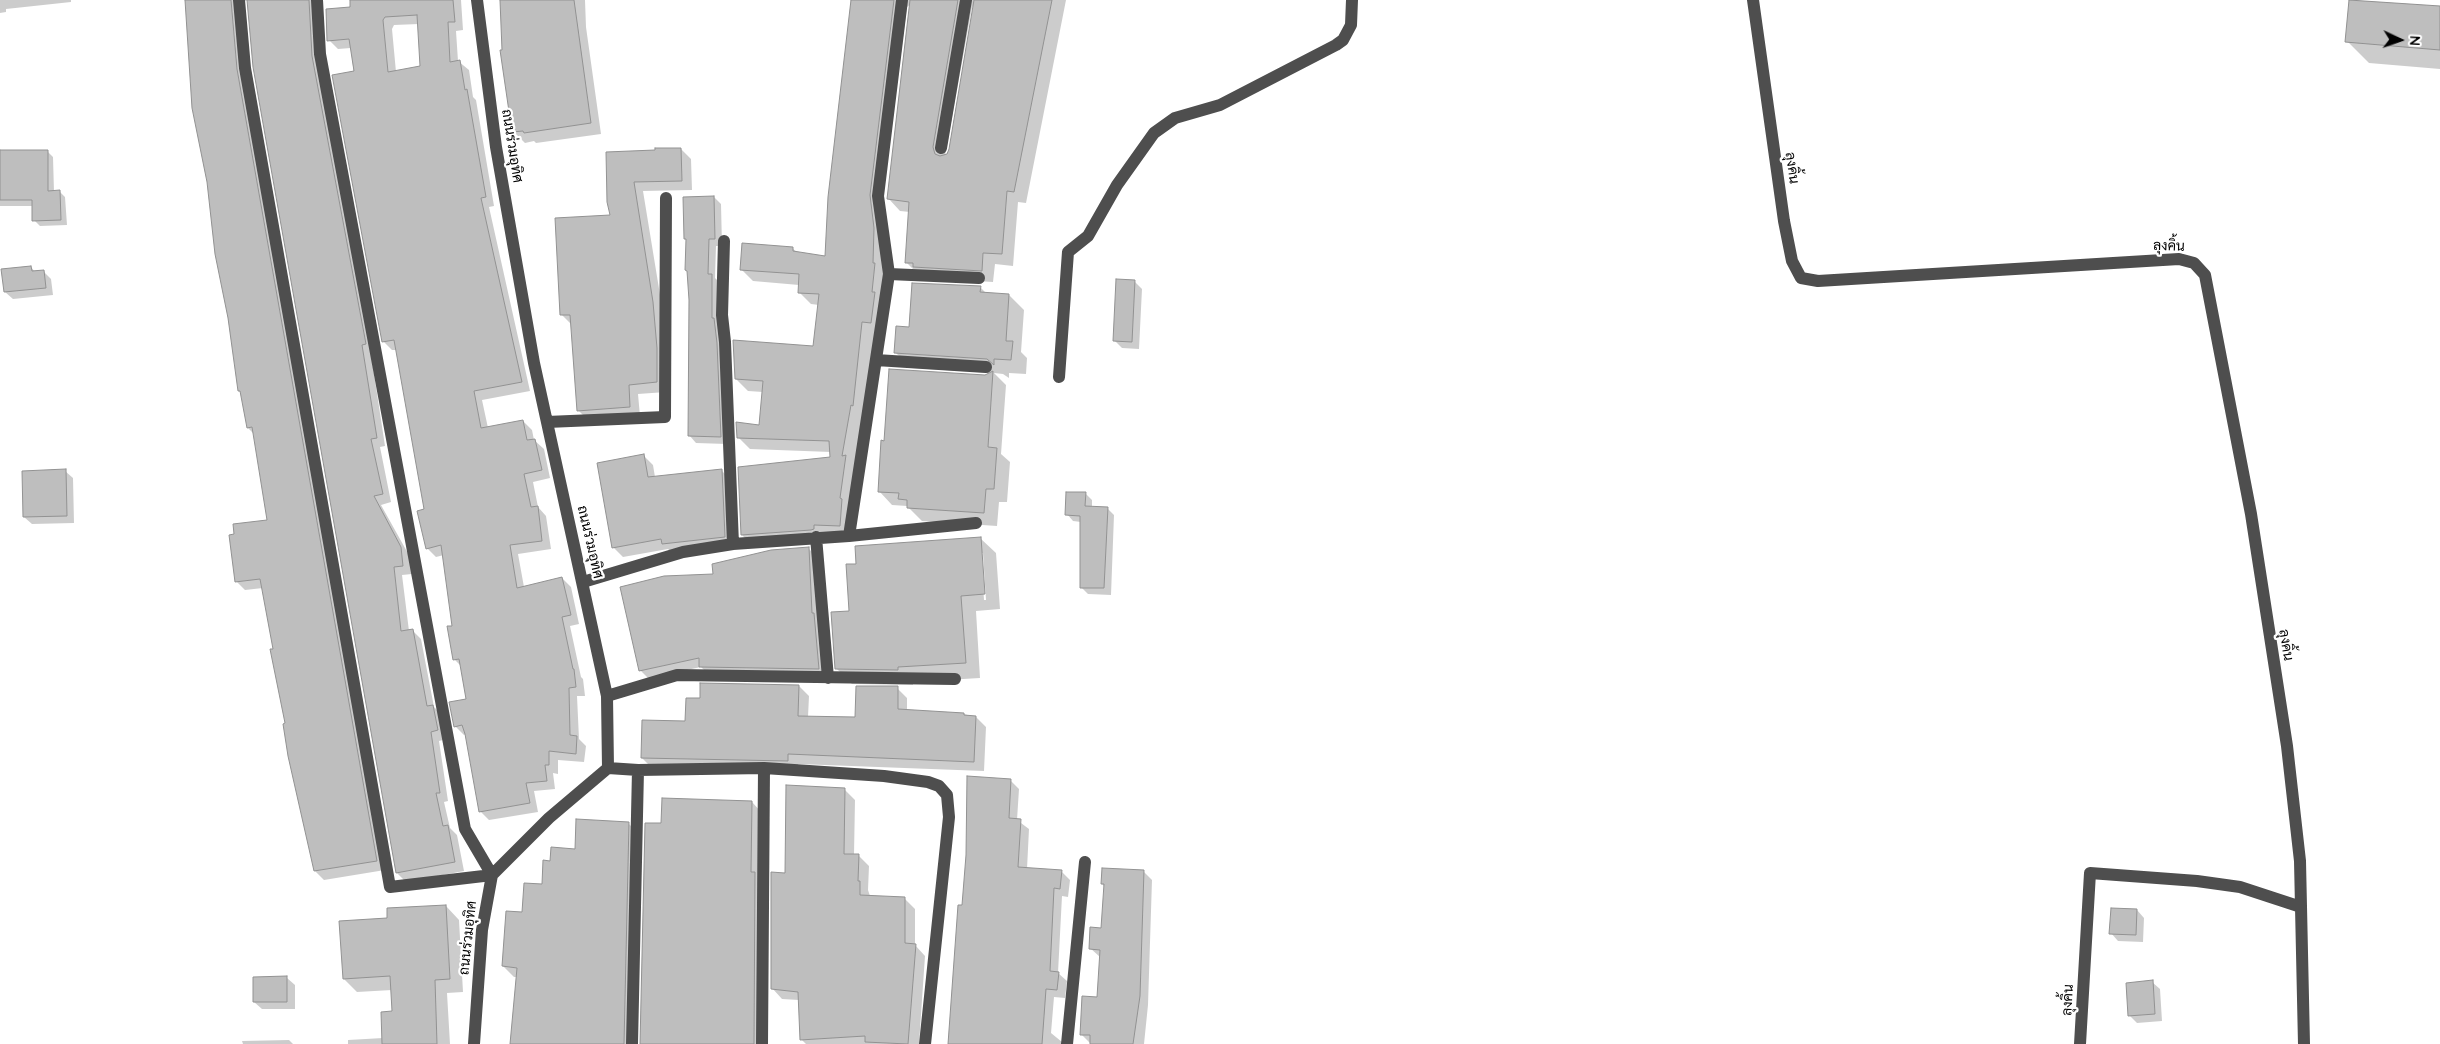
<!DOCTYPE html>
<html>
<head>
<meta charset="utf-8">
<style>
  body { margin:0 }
  #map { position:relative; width:2440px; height:1044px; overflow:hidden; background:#fff; font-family:Quicksand,sans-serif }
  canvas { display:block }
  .north { position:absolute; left:2375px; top:15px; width:50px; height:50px; -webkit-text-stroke:4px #fff; paint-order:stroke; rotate:93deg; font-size:14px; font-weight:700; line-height:20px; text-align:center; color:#000 }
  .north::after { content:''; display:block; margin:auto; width:18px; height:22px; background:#000; clip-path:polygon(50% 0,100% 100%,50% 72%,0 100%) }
</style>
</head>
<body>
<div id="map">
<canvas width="2440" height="1044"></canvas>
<div class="north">N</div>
</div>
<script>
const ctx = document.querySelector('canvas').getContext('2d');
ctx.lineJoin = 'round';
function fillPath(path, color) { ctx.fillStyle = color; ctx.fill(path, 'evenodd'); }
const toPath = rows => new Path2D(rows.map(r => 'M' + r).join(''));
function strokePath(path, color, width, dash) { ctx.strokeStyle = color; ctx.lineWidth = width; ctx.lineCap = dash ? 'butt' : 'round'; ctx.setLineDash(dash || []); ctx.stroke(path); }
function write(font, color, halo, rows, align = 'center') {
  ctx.font = font + ' Quicksand,Sarabun,sans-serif'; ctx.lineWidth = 4.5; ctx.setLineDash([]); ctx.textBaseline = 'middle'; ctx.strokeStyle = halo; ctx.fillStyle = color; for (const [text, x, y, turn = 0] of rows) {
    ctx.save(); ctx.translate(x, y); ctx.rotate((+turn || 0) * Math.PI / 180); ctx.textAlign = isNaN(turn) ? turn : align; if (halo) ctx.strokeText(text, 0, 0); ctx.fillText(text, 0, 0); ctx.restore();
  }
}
const shadow = toPath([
  [0,0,71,0,71,2,6,9,6,12,0,13],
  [186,0,317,0,385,446,380,447,391,502,381,505,410,557,412,574,402,575,409,631,412,630,421,639,434,707,442,715,447,739,439,741,448,801,444,802,450,828,457,835,464,871,406,882,397,873,254,67,248,0,243,2,239,10,385,870,324,880,315,871,263,588,245,590,236,581,269,521,254,434,248,428,242,393,239,391,214,223],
  [350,0,461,0,463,30,456,31,458,61,469,70,473,97,476,100,494,206,489,207,530,391,482,400,488,428,523,421,532,430,534,440,544,449,550,478,533,482,538,507,546,516,551,549,518,554,524,587,562,578,571,587,579,624,570,626,581,677,583,679,585,696,577,696,579,739,586,746,584,762,558,760,558,774,553,773,555,789,534,791,538,812,489,820,480,811,466,734,464,735,455,726,467,700,461,666,455,660,454,627,444,555,436,557,427,548,425,510,397,350,392,350,383,341,351,48,338,49,329,40,351,8],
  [419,24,422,67,396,72,392,29,394,25],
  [501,0,585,0,586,27,601,134,536,143,534,141,525,143,514,132,504,51],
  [852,0,1066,0,1026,203,1018,202,1013,266,995,264,993,282,926,278,918,274,906,262,910,212,900,211,888,198,911,4,907,7,881,208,884,274,852,538,754,547,742,535,831,458,831,452,750,449,738,437,760,426,763,392,748,391,736,379,814,347,819,305,811,304,799,292,799,285,753,281,741,269,792,248,798,253,827,258],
  [975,5,950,150,945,156,972,7],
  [2350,0,2440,7,2440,69,2369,63,2347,41],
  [681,149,691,159,692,190,643,191,663,313,666,392,638,394,640,416,588,420,578,410,572,325,562,315,612,216,607,153],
  [0,151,47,151,53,157,54,192,59,191,65,197,67,225,40,226,34,220,33,206,0,206],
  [714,197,721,204,722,246,716,246,715,278,719,282,727,444,696,443,689,435,690,300,687,241,685,239],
  [31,267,35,272,43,271,51,279,53,295,13,299,5,292],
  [1134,281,1142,289,1139,349,1122,348,1114,340],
  [980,287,987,294,1009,295,1024,310,1021,352,1027,358,1026,374,1009,373,1009,378,1003,374,994,373,1006,385,1001,454,1010,462,1007,502,999,502,997,526,922,521,907,506,892,505,879,491,886,442,991,373,911,368,896,353,910,328],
  [643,455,653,465,655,477,721,470,731,480,734,546,672,553,668,549,623,557,613,547],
  [65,471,73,478,74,523,32,524,24,517],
  [1085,493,1092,500,1092,507,1107,508,1114,515,1111,595,1088,594,1081,587,1081,522,1073,521,1067,514],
  [980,538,996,553,1000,609,976,611,980,678,913,682,913,685,852,684,837,669,850,612,858,565],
  [981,553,983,553,986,600,984,600],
  [808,548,816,556,827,677,709,675,701,667,648,678,640,670,714,576],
  [799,686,809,696,808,717,857,718,897,688,907,698,907,711,963,714,976,717,986,727,984,771,798,764,798,771,652,768,642,758,686,722,701,699],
  [1010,780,1019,789,1017,820,1029,829,1027,869,1061,871,1070,880,1068,897,1062,896,1058,973,1067,981,1065,998,1054,997,1051,1033,1062,1042,1062,1044,950,1044,963,906],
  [844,789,855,800,854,855,858,855,869,866,868,890,870,896,904,898,915,909,915,945,925,956,919,1044,806,1044,801,1039,799,1000,782,999,772,988,786,874],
  [752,802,762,813,764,1044,641,1044,663,825],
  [628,823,639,834,635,1044,512,1044,518,977,514,977,503,966,523,914,543,886,551,862],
  [1144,872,1152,880,1148,1005,1144,1044,1091,1044,1081,1034,1098,999,1100,957,1090,948,1102,929,1105,887,1102,884],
  [446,906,459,920,463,992,447,993,450,1044,348,1044,348,1040,383,1038,394,1012,392,990,357,992,344,979],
  [2137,910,2144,918,2143,942,2118,941,2111,933],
  [287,978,295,985,295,1009,262,1009,254,1002],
  [2152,982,2160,989,2162,1021,2137,1023,2129,1015],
  [289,1040,293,1044,243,1044,242,1041]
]);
const building = toPath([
  [185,0,231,0,237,69,377,861,314,871,288,756,283,724,285,723,270,649,273,649,260,579,235,582,229,535,234,534,233,524,267,520,252,427,247,428,240,391,238,391,228,318,215,254,207,182,192,108,185,0],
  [247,0,309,0,312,56,366,344,362,345,377,438,371,439,383,494,374,496,401,547,403,566,394,567,401,631,413,629,427,706,433,705,438,730,431,732,440,793,436,793,443,826,448,825,455,862,396,873,253,67,247,0],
  [350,0,453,0,455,22,448,22,450,62,460,60,465,90,467,89,486,197,481,198,522,382,474,391,481,428,523,420,527,440,535,439,542,470,524,474,531,507,538,506,542,541,510,545,517,588,562,577,571,615,562,617,573,669,574,669,576,687,569,688,570,735,577,736,576,754,549,751,549,765,545,765,547,781,526,783,530,803,479,812,465,734,462,725,454,727,449,702,466,699,459,659,453,660,447,626,452,626,441,545,426,549,417,511,424,509,394,340,382,342,332,75,354,71,349,39,327,41,326,9,350,7,350,0],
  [417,15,420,66,388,72,383,20,385,17,417,15],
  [500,0,574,0,591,123,524,133,523,131,512,132,500,50,502,50,500,0],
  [851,0,894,0,870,195,874,228,873,263,875,263,872,292,875,292,871,323,862,322,853,406,851,405,842,456,846,455,840,498,842,499,840,526,814,525,814,529,811,530,741,535,738,467,830,457,829,441,737,438,736,422,759,425,763,381,735,379,733,340,813,346,819,294,798,293,799,274,740,270,742,243,793,247,793,251,825,256,828,197,851,0],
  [910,0,958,0,933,147,935,154,940,156,947,154,949,149,974,0,1052,0,1014,192,1007,191,1002,254,983,253,982,271,913,267,913,263,905,263,909,202,887,199,910,0],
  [2349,0,2440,6,2440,50,2345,42,2349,0],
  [655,148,681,148,682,181,634,182,653,302,657,348,657,382,629,385,630,407,577,411,570,315,560,315,555,218,610,215,607,202,606,152,655,150,655,148],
  [0,150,48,150,48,191,60,190,61,220,32,221,32,200,0,200,0,150],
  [714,196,715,239,709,239,708,274,712,274,712,318,714,318,717,343,721,437,688,436,689,300,687,271,685,270,686,239,684,239,683,197,714,196],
  [31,266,32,271,44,270,46,288,4,292,1,269,31,266],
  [1116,279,1135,280,1132,342,1113,341,1116,279],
  [912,283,981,286,980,292,1009,294,1006,341,1013,341,1011,360,994,359,994,365,987,359,894,353,896,326,909,327,912,283],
  [889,369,985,375,993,371,988,447,997,448,994,489,986,489,984,513,907,508,907,500,898,499,899,493,878,492,881,440,884,441,889,369],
  [644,454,648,477,722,469,725,537,662,544,661,539,612,548,597,463,644,454],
  [66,469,67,516,23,517,22,471,66,469],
  [1066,492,1086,492,1085,506,1108,507,1104,588,1080,588,1080,516,1065,515,1066,492],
  [981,537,985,594,961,596,966,663,898,667,898,670,835,669,831,612,849,611,846,564,856,564,855,546,981,537],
  [809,547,812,613,814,613,819,669,699,667,699,658,639,671,620,587,664,576,713,574,712,564,771,550,809,547],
  [700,683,799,685,798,716,855,717,856,686,898,686,898,709,964,713,964,715,976,716,974,762,788,754,788,761,641,758,642,720,685,721,686,698,700,698,700,683],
  [967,776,1011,779,1009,818,1021,819,1018,867,1062,870,1060,889,1054,888,1050,971,1059,972,1057,990,1046,989,1042,1044,948,1044,958,905,962,905,966,855,967,776],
  [786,785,845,788,844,854,859,854,858,881,860,881,860,895,905,897,905,943,916,944,908,1044,865,1042,865,1036,800,1040,798,992,771,989,771,872,785,873,786,785],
  [662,798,752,801,751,872,755,872,754,1044,640,1044,645,823,661,823,662,798],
  [576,819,629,822,624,1044,510,1044,517,968,502,966,506,911,522,912,524,883,542,884,543,860,550,861,551,847,575,849,576,819],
  [1102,868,1144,870,1140,996,1133,1044,1090,1044,1090,1035,1080,1035,1082,996,1097,997,1100,950,1089,949,1090,927,1101,928,1104,884,1101,884,1102,868],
  [446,905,450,979,435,980,437,1044,382,1044,381,1012,392,1011,390,976,343,979,339,921,387,918,387,908,446,905],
  [2111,908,2137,909,2136,935,2109,934,2111,908],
  [287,976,287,1002,253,1002,253,977,287,976],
  [2153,980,2155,1014,2128,1016,2126,983,2153,980]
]);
const minor = toPath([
  [239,0,245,68,390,887,492,875,465,829,320,54,317,0],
  [1753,0,1784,221,1792,261,1801,278,1818,281,2179,259,2194,263,2205,275,2251,514,2287,746,2300,861,2304,1044],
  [941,148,966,0],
  [724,241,722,315,725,342,733,544],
  [889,274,979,278],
  [876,360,986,367],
  [1059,377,1068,252,1088,236,1117,185,1154,133,1175,118,1220,105,1336,45,1343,40,1351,25,1352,0],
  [547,422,665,417,666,198],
  [849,536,889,274,878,196,902,0],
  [816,537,828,678],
  [583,582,683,552,733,544,849,536,976,523],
  [607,696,677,675,955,679],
  [608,768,638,770,764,768,884,776,928,782,939,786,947,795,949,817,925,1044],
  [474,1044,482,930,492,875,549,818,608,768,607,696,534,363,496,147,477,0],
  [632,1044,638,770],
  [762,1044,764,768],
  [1067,1044,1085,862],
  [2080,1044,2090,873,2197,881,2240,887,2301,907]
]);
const streetNames = [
  ["ถนนร่วมอุทิศ",512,146,81],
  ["ลุงคิ้น",1792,168,82],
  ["ลุงคิ้น",2169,246,2],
  ["ถนนร่วมอุทิศ",590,542,77],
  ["ลุงคิ้น",2286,645,81],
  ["ถนนร่วมอุทิศ",468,938,-84],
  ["ลุงคิ้น",2068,1000,-87]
];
fillPath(shadow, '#0003');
fillPath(building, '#bebebe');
strokePath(building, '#929292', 1);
strokePath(minor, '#4e4e4e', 12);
write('14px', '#000', '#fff', streetNames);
</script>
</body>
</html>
